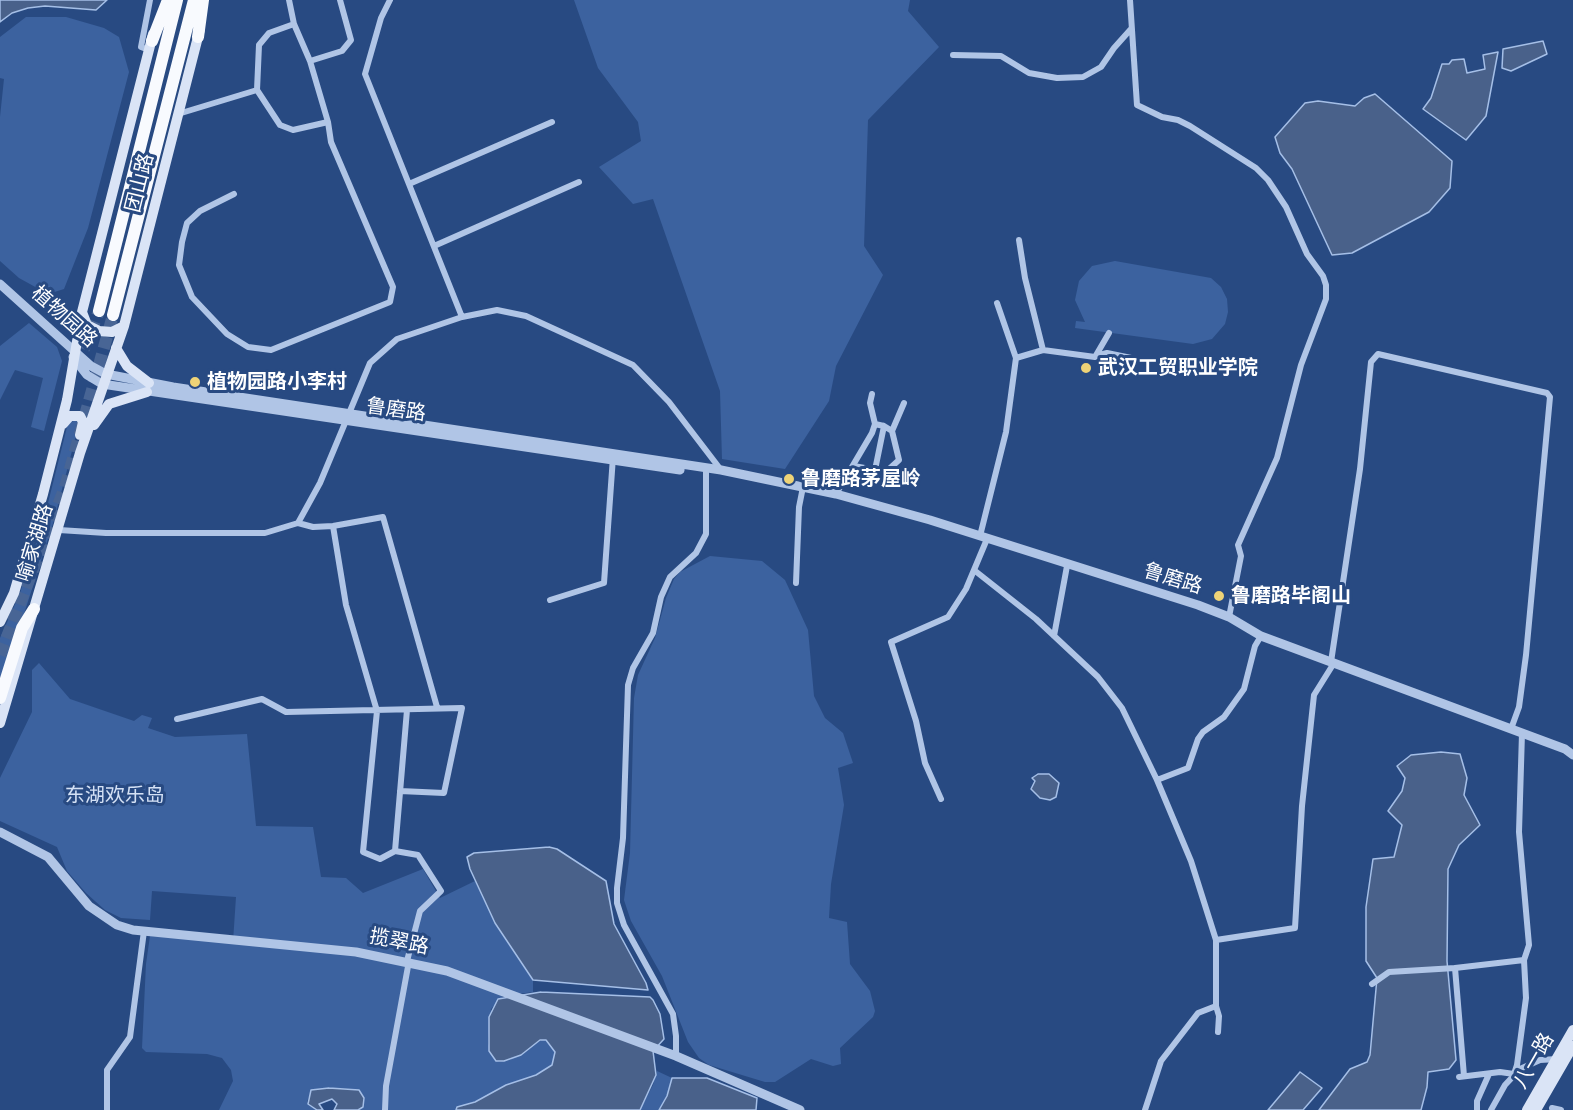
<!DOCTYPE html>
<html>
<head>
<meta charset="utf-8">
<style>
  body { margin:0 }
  canvas { display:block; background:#284a82 }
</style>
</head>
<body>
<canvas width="1573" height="1110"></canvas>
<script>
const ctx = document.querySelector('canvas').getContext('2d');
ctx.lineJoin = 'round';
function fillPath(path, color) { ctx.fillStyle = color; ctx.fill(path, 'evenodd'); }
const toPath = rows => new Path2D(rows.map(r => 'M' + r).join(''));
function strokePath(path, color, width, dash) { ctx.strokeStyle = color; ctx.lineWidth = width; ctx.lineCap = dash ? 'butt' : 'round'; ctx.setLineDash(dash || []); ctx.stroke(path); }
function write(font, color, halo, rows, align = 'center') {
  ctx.font = font + ' Cabin,"Noto Sans SC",sans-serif'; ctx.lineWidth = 6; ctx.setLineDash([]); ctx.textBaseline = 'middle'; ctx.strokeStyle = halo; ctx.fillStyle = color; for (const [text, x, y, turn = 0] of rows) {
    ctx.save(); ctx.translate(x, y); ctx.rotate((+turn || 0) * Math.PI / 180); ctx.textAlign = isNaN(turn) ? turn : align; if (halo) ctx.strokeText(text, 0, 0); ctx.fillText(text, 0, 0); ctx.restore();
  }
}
const green = toPath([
  [574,0,910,0,908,11,939,47,868,120,864,246,883,275,836,366,829,401,785,469,722,459,720,391,653,199,633,204,599,167,641,141,638,122,598,68],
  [26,17,66,17,104,28,119,37,129,72,88,228,64,289,48,294,19,278,0,261,0,117,4,79,0,78,0,37],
  [1115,261,1211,278,1221,287,1227,299,1228,312,1225,324,1212,339,1193,344,1075,328,1076,321,1085,322,1075,300,1079,281,1092,266],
  [29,323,57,347,62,361,44,431,31,427,43,378,15,370,0,400,0,346],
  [76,420,79,424,54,520,0,689,0,638,20,593,44,519,68,423],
  [710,556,762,561,785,580,808,630,814,696,825,718,843,733,853,763,838,768,844,805,831,884,829,918,847,922,850,964,870,991,875,1011,873,1017,840,1048,841,1064,833,1066,811,1059,775,1082,765,1082,709,1065,699,1058,688,1042,662,976,631,921,624,900,630,853,634,698,638,675,655,638,666,598,674,579,680,572],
  [39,663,70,699,134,721,142,715,152,718,148,728,175,737,247,734,256,826,313,827,321,877,346,878,363,893,423,869,440,898,475,881,495,923,533,980,533,992,503,996,491,1009,488,1043,493,1058,499,1062,510,1060,543,1039,550,1043,555,1052,552,1065,536,1075,506,1085,475,1102,457,1107,456,1110,358,1110,363,1107,363,1095,355,1089,329,1088,311,1091,307,1102,317,1110,219,1110,233,1081,231,1070,222,1058,207,1054,146,1052,142,1048,146,964,150,936,233,942,236,897,152,891,150,920,121,918,105,910,86,893,67,871,57,847,0,821,0,778,32,712,32,670],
  [657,1071,672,1078,667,1096,659,1110,640,1110,653,1085]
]);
const water = toPath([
  [0,0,107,0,96,10,45,6,28,8,12,13,0,22,0,0],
  [1543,41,1547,54,1511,71,1502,68,1503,49,1543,41],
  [1498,52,1486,116,1466,140,1423,109,1431,98,1442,64,1449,64,1452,60,1464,59,1467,73,1485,69,1483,55,1498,52],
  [1375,94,1452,161,1450,188,1429,212,1352,253,1332,255,1292,169,1280,153,1275,137,1305,103,1318,101,1355,106,1364,98,1375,94],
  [1441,752,1460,754,1467,778,1464,795,1480,825,1459,845,1448,869,1447,961,1456,1060,1449,1069,1428,1072,1427,1087,1421,1110,1319,1110,1350,1069,1367,1062,1370,1055,1377,978,1366,961,1366,907,1373,859,1394,857,1402,825,1388,811,1402,791,1405,778,1397,766,1411,755,1441,752],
  [1038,774,1049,774,1059,783,1056,797,1050,800,1040,798,1031,789,1035,781,1032,778,1038,774],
  [549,847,557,849,606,881,614,924,646,983,648,990,533,980,495,923,470,869,467,857,474,853,549,847],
  [541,992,650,997,653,1000,660,1014,664,1039,653,1051,656,1075,640,1110,456,1110,457,1107,475,1102,506,1085,536,1075,552,1065,555,1052,546,1040,540,1040,521,1055,504,1061,496,1061,489,1051,489,1017,498,999,541,992],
  [1300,1072,1322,1088,1303,1110,1268,1110,1300,1072],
  [672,1078,707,1078,757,1098,756,1110,659,1110,667,1096,672,1078],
  [329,1088,359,1090,364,1098,363,1107,358,1110,334,1110,337,1104,332,1099,319,1104,323,1110,317,1110,308,1104,311,1090,329,1088]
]);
const trunkTunnel = toPath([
  [77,366,99,311],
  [0,655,65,487,113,315]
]);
const minor = toPath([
  [289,0,294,24,310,61,342,51,351,40,340,0],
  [390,0,381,18,365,74,462,317],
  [1130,0,1137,105,1162,117,1178,120,1190,126,1256,168,1268,180,1286,207,1307,254,1323,276,1326,285,1326,299,1301,365,1277,458,1238,545,1241,556,1229,617],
  [149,50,141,47,150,0],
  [953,55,1001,56,1029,73,1057,78,1083,77,1101,67,1114,48,1131,29],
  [257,90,280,125,293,130,328,122,310,61],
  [178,114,257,90,259,45,269,33,294,24],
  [409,184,552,122],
  [234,194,200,211,187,223,182,242,179,265,192,297,227,334,248,347,271,350,390,302,393,287,331,142,328,122],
  [434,246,579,182],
  [1043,350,1095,357,1109,333],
  [1096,356,1107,353,1136,359],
  [1016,358,1043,350,1025,278,1019,240],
  [892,431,904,403],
  [854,466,875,470,884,426,875,424],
  [875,470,888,470,899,460,892,431,884,426],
  [836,494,872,433,875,424,870,403,872,394],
  [298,523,313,527,333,526,383,517,437,707],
  [333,526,346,605,377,711,363,852,380,859,395,851],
  [59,530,106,533,265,533,298,523,320,483,370,363,397,339,462,317,497,310,526,316,633,365,669,402,721,470],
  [980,536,1006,432,1016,358,997,303],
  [974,570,1036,619,1098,677,1122,708,1157,780],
  [796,583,799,507,803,487],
  [550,600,604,583,613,457],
  [1054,636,1067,566],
  [1331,662,1360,469,1371,362,1378,354,1547,393,1550,397,1526,655,1519,707,1511,729],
  [407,710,395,851,418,855,441,891,420,911,407,961],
  [177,719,262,699,286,712,462,708,444,793,400,791],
  [941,799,925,763,916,721,891,642,948,617,966,589,987,539],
  [1216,940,1191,861,1157,780,1188,768,1198,739,1203,732,1224,717,1244,689,1255,646,1261,636],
  [1372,984,1389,972,1455,968],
  [1216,1006,1219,1016,1218,1032],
  [676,1056,676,1036,673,1014,624,925,617,903,617,888,623,838,628,685,633,668,653,633,661,597,670,577,696,553,706,534,706,468],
  [1464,1076,1455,968,1524,960],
  [1459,1077,1500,1072,1514,1074,1517,1065,1526,998,1524,960,1529,945,1519,832,1522,733],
  [1552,1108,1561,1110],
  [107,1110,107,1070,130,1037,144,931],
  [385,1110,386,1086,409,961],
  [1145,1110,1161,1061,1198,1013,1216,1006,1216,940,1295,928,1302,806,1314,695,1334,663],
  [1477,1110,1477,1101,1489,1074],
  [1491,1110,1505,1085,1520,1069,1540,1060,1557,1059]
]);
const tertiary = toPath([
  [0,284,91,366,106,374,173,387,721,470,836,494,930,520,1198,605,1229,617,1261,636,1565,749,1573,755],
  [73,357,87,375,102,384,680,470],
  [0,832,48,857,89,906,117,925,133,930,356,952,447,971,676,1056,800,1110]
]);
const secondary = toPath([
  [82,312,87,325,99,331,112,332,124,326],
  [116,348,127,366,149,383],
  [63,424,70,416,80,416,83,422,80,435],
  [94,425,109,404,147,392],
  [0,622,14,593,43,494,67,400,82,312,153,34],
  [0,723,80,453,124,326,200,29],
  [1527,1110,1573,1030],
  [1536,1110,1573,1046]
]);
const trunk = toPath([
  [198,37,203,0],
  [152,41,168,0],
  [99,311,177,0],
  [113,315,194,0],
  [0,698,22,628,34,609]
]);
const markers = [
  [1086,368,6,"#eed377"],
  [195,382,6,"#eed377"],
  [789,479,6,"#eed377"],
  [1219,596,6,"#eed377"]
];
const streetNames = [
  ["团山路",140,183,-76],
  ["植物园路",64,317,42],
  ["鲁磨路",396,410,8],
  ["喻家湖路",35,543,-73],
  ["鲁磨路",1173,579,17],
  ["揽翠路",399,942,11],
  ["八一路",1534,1061,-60]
];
const poiNames = [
  ["武汉工贸职业学院",1098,368],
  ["植物园路小李村",207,382],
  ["鲁磨路茅屋岭",801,479],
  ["鲁磨路毕阁山",1231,596]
];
const parkNames = [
  ["东湖欢乐岛",115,796]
];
fillPath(green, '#3c629f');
fillPath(water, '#49618a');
strokePath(water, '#a5bfe7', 1.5);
strokePath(trunkTunnel, '#486595', 12, [12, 6]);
strokePath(minor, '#b0c5e6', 6);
strokePath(tertiary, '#b0c5e6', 9);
strokePath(secondary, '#dae4f6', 10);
strokePath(trunk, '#f8fafe', 12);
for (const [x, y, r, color] of markers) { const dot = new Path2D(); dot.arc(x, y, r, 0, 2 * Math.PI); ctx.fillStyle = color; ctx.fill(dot); strokePath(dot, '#284a82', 2); }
write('20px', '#fff', '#284a82', streetNames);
write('bold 20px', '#fff', '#284a82', poiNames, 'left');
write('20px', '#d4e1f5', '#284a82', parkNames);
</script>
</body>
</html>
